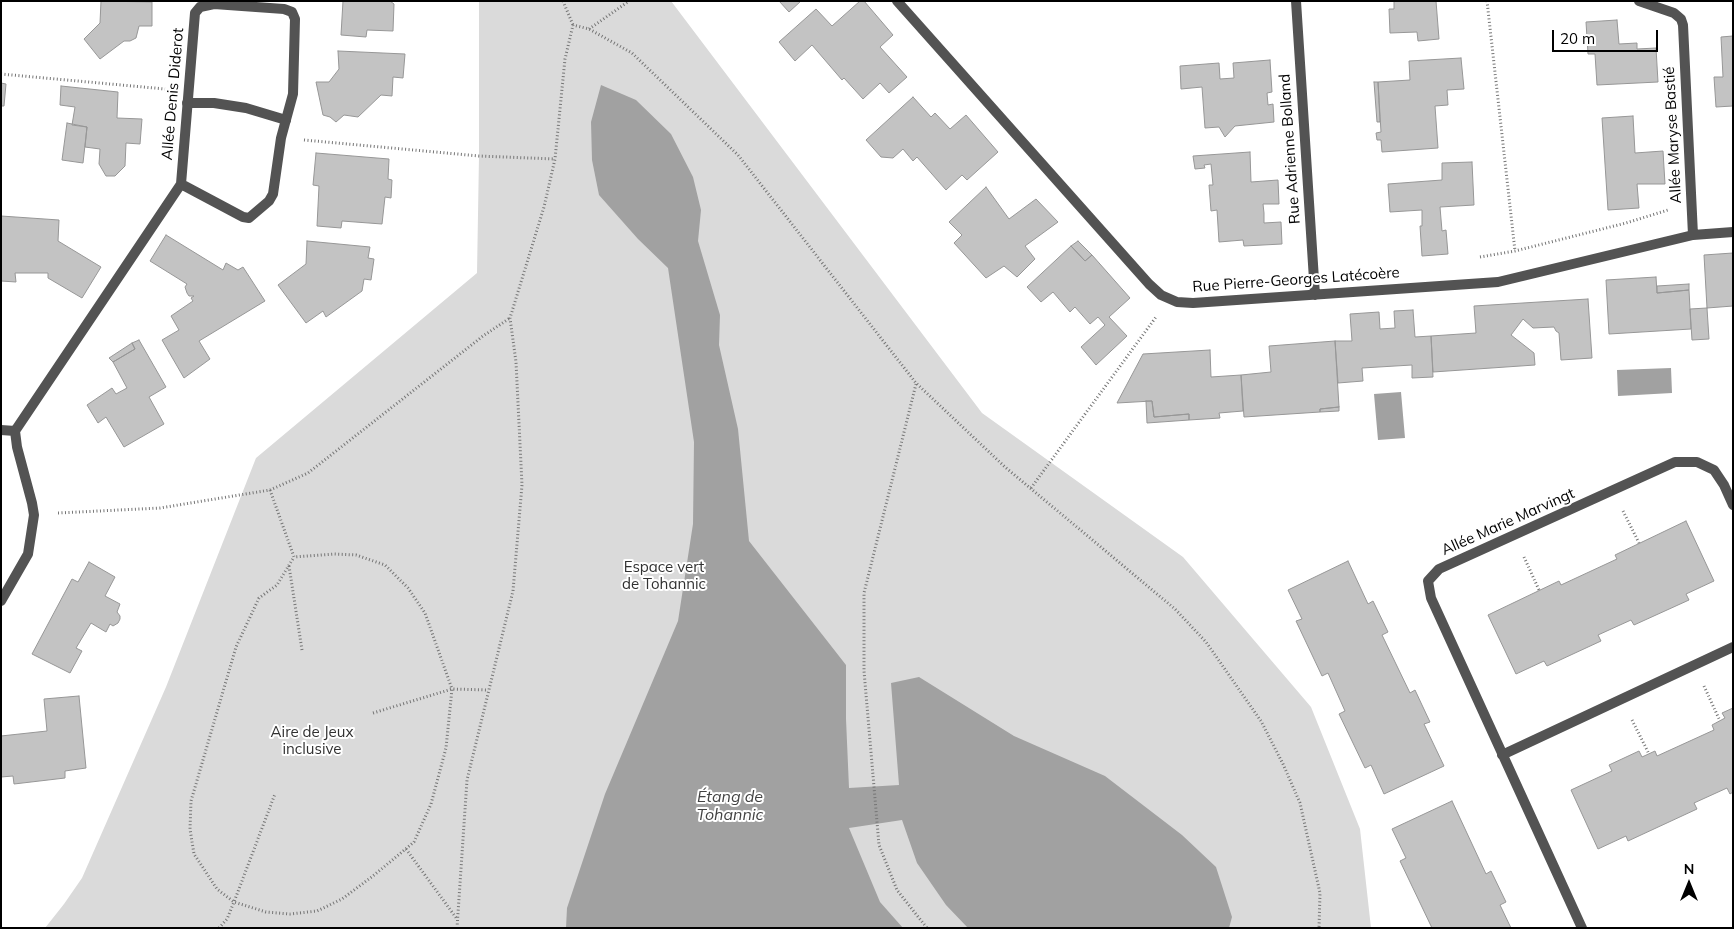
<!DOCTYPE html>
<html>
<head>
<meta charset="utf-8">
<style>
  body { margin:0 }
  #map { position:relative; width:1734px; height:929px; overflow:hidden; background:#fff; font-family:Mulish,sans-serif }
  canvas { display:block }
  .frame { position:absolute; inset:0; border:2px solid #000; pointer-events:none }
  .north { position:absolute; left:1664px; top:859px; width:50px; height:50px; -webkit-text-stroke:4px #fff; paint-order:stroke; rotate:0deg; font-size:14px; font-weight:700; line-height:20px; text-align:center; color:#000 }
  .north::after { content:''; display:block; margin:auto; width:18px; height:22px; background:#000; clip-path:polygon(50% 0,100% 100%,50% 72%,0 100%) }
  .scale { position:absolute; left:1552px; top:30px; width:106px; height:22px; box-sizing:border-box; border:2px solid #000; border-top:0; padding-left:6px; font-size:15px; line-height:18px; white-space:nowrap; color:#000; -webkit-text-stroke:4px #fff; paint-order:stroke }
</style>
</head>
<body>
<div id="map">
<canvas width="1734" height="929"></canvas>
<div class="frame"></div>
<div class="north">N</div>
<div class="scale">20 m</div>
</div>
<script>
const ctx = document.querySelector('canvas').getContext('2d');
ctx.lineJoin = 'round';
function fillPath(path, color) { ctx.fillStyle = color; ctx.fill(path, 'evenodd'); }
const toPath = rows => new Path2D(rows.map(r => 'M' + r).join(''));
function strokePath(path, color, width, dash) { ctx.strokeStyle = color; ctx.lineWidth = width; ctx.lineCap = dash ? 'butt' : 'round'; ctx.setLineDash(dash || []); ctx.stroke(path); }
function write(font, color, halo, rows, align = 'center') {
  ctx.font = font + ' Mulish,sans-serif'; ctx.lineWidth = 4; ctx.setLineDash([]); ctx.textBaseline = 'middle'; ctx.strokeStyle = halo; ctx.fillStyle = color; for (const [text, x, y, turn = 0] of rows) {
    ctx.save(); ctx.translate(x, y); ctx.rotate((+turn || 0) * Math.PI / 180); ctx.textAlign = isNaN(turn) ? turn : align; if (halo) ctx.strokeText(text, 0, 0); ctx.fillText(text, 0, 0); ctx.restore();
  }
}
const green = toPath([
  [479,1,671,1,982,413,1183,557,1311,707,1360,829,1371,928,45,928,64,904,82,878,166,687,256,458,477,273,479,156]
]);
const water = toPath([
  [601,85,636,100,671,134,693,177,701,210,698,241,720,315,719,345,738,429,749,541,846,665,846,719,849,788,899,785,891,683,919,677,1014,736,1105,776,1182,835,1216,867,1232,917,1229,928,968,928,946,905,917,863,902,820,849,828,880,902,903,928,566,928,567,908,605,794,678,621,693,524,694,442,668,268,638,239,599,195,592,160,591,122],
  [1671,368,1672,393,1618,396,1617,370],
  [1401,392,1405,438,1378,440,1374,394]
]);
const building = toPath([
  [101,1,152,2,152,26,139,26,136,38,130,41,124,41,100,59,84,39,100,23,101,1],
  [343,1,390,1,394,4,393,31,367,30,366,37,341,35,343,1],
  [779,1,801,1,789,12,779,1],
  [860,1,864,1,893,35,880,47,907,77,889,93,880,83,863,99,844,78,842,80,812,45,795,61,779,42,816,9,832,26,860,1],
  [1394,1,1436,1,1439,39,1418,41,1417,32,1390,33,1389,9,1394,9,1394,1],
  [1617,20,1619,44,1637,43,1637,49,1656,48,1658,82,1597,85,1595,54,1588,54,1586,22,1617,20],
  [1733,36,1733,106,1716,107,1714,77,1723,77,1721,37,1733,36],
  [338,51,405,54,403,78,393,77,392,96,381,95,358,117,344,115,336,122,330,117,323,115,316,82,329,82,339,69,338,51],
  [1461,58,1464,89,1447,90,1448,105,1435,106,1438,148,1382,152,1381,140,1377,140,1376,133,1381,132,1378,82,1410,80,1409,61,1461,58],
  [1270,60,1272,92,1267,93,1268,105,1273,104,1274,122,1235,126,1225,137,1219,127,1205,128,1202,87,1181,89,1180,66,1219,63,1220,79,1234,78,1233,63,1270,60],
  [1374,82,1378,82,1380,122,1377,122,1374,82],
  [1,83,6,84,4,106,1,106,1,83],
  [61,86,118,92,117,118,142,119,140,144,126,143,125,166,115,176,106,176,99,164,100,149,85,147,87,127,72,125,75,107,60,105,61,86],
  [913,97,931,117,935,113,950,129,966,115,998,152,967,180,962,175,946,190,917,157,913,161,903,149,893,158,881,157,866,140,913,97],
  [1633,116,1635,153,1663,151,1665,184,1637,184,1639,208,1608,210,1602,118,1633,116],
  [67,123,87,127,83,163,62,160,67,123],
  [1250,152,1251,182,1278,180,1279,204,1263,204,1264,213,1264,223,1281,222,1282,244,1244,246,1243,240,1219,242,1217,210,1211,211,1209,185,1213,185,1211,164,1204,165,1205,168,1195,169,1193,156,1250,152],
  [316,153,389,159,388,179,392,180,391,198,385,197,382,224,342,221,341,228,317,226,319,186,313,185,316,153],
  [1472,162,1474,205,1440,207,1442,231,1446,230,1448,254,1422,256,1420,226,1422,226,1422,210,1390,212,1388,184,1442,180,1442,163,1472,162],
  [986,187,1009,219,1036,199,1058,222,1025,246,1035,259,1017,277,1004,266,986,278,954,243,962,235,949,222,986,187],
  [1,216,59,220,58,241,101,267,82,298,48,278,48,273,15,273,16,282,1,281,1,216],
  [166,235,223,270,226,263,238,270,243,267,265,301,199,341,210,359,184,378,162,340,179,330,171,316,193,301,191,298,194,296,189,296,187,293,185,287,187,284,150,261,166,235],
  [307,241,370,247,368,258,374,259,371,280,364,279,362,291,326,317,323,311,306,323,278,285,306,264,307,241],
  [1078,241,1092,255,1085,261,1071,246,1078,241],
  [1071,246,1085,261,1092,255,1130,298,1109,317,1127,336,1096,365,1081,347,1105,325,1098,317,1090,324,1075,307,1070,312,1053,292,1041,302,1027,287,1071,246],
  [1733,253,1733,306,1707,308,1704,255,1733,253],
  [1656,277,1657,293,1689,290,1691,329,1609,334,1606,280,1656,277],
  [1689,284,1689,290,1657,293,1657,286,1689,284],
  [1588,299,1592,358,1561,360,1559,333,1556,331,1554,327,1533,328,1523,319,1511,335,1534,353,1535,365,1433,372,1431,336,1476,333,1474,306,1588,299],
  [1707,308,1709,339,1692,340,1690,309,1707,308],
  [1413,310,1415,337,1431,336,1433,377,1412,378,1412,365,1362,368,1363,381,1338,383,1335,341,1352,341,1350,314,1379,312,1380,329,1395,328,1394,311,1413,310],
  [139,340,166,387,149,397,164,424,124,447,106,417,98,423,87,405,112,388,116,394,127,388,113,362,135,349,132,343,139,340],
  [1335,341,1339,407,1320,409,1320,412,1244,417,1241,375,1271,372,1269,346,1335,341],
  [132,343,135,349,113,362,109,358,132,343],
  [1210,350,1211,377,1241,375,1243,411,1219,413,1220,418,1189,420,1189,414,1154,417,1152,401,1117,403,1143,354,1210,350],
  [1146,401,1152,401,1154,417,1189,414,1189,420,1147,423,1146,401],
  [1339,407,1339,411,1320,412,1320,409,1339,407],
  [1686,521,1714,581,1686,594,1689,600,1634,625,1631,620,1598,635,1601,641,1547,666,1544,661,1516,674,1488,615,1559,581,1561,585,1617,559,1615,555,1686,521],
  [1348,561,1368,604,1373,601,1388,632,1382,635,1410,693,1415,690,1422,705,1430,722,1424,724,1444,766,1384,794,1371,765,1365,768,1339,714,1345,711,1328,673,1322,676,1296,621,1302,619,1288,590,1348,561],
  [89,562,115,577,105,596,120,604,117,612,120,616,120,619,118,623,113,626,110,624,106,632,91,623,76,648,82,651,70,673,32,654,72,579,78,582,89,562],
  [79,696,86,768,65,771,65,778,14,784,13,776,1,777,1,736,47,731,44,699,79,696],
  [1733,708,1733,792,1730,794,1727,788,1694,803,1697,809,1628,841,1626,836,1598,849,1571,790,1612,771,1609,765,1639,751,1642,757,1655,751,1657,756,1714,730,1712,725,1725,718,1722,713,1733,708],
  [1452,801,1486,874,1491,871,1506,902,1500,905,1511,928,1432,928,1400,861,1406,858,1392,829,1452,801]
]);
const path = toPath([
  [563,1,573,25],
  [1487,1,1515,251],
  [589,29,629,1],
  [1,74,165,89],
  [304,140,479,156,555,159],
  [1480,257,1515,251,1626,223,1668,210],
  [916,384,864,593,864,671,879,845,897,890,927,928],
  [1031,488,1156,317],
  [270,490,294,557,277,585,259,598,236,647,191,801,190,829,194,854,217,889,234,902,266,912,290,914,317,911,342,899,373,876,414,842,431,804,446,748,452,689,425,613,408,588,385,565,356,555,334,554,294,557],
  [1623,511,1639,543],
  [58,513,160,508,270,490,308,473,483,336,510,318],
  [1524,557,1539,590],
  [289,566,302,650],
  [1704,686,1720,721],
  [373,713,452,689,488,690],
  [1632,720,1649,754],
  [406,849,457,919],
  [219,928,227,919,234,902,275,794],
  [457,928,467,780,513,591,522,485,516,362,510,318,544,207,555,159,565,59,573,25,589,29,632,53,738,155,916,383,1005,467,1175,609,1206,642,1261,721,1283,764,1300,803,1320,893,1319,928]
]);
const lane = toPath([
  [187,103,214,103,246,108,286,120]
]);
const street = toPath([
  [897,1,1149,284,1161,295,1177,302,1193,303,1498,282,1693,235,1733,232],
  [1296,1,1315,295],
  [1639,1,1674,13,1681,19,1683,25,1693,235],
  [1,430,15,431,181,184,195,13,200,7,214,4,284,9,292,12,295,19,293,94,281,138,273,194,269,201,249,218,243,217,181,184],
  [1,601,28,554,34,515,32,503,17,447,15,431],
  [1502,755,1733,647],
  [1582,928,1431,598,1428,581,1439,569,1675,462,1697,462,1714,470,1724,485,1733,505]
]);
const streetNames = [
  ["Allée Denis Diderot",173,94,-85],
  ["Allée Maryse Bastié",1673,135,-93],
  ["Rue Adrienne Bolland",1290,149,-94],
  ["Rue Pierre-Georges Latécoère",1296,280,-4],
  ["Allée Marie Marvingt",1508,522,-24]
];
const parkNames = [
  ["Espace vert",664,567],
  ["de Tohannic",664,584],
  ["Aire de Jeux",312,732],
  ["inclusive",312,749]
];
const waterNames = [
  ["Étang de",730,797],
  ["Tohannic",730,815]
];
fillPath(green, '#dadada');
fillPath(water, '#a1a1a1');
fillPath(building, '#c3c3c3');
strokePath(building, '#979797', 1);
strokePath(path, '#757575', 3, [1, 2.5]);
strokePath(lane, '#535353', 10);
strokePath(street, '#535353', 10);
write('15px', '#000', '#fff', streetNames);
write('15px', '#313131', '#fff', parkNames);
write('italic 16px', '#424242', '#fff', waterNames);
</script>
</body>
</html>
